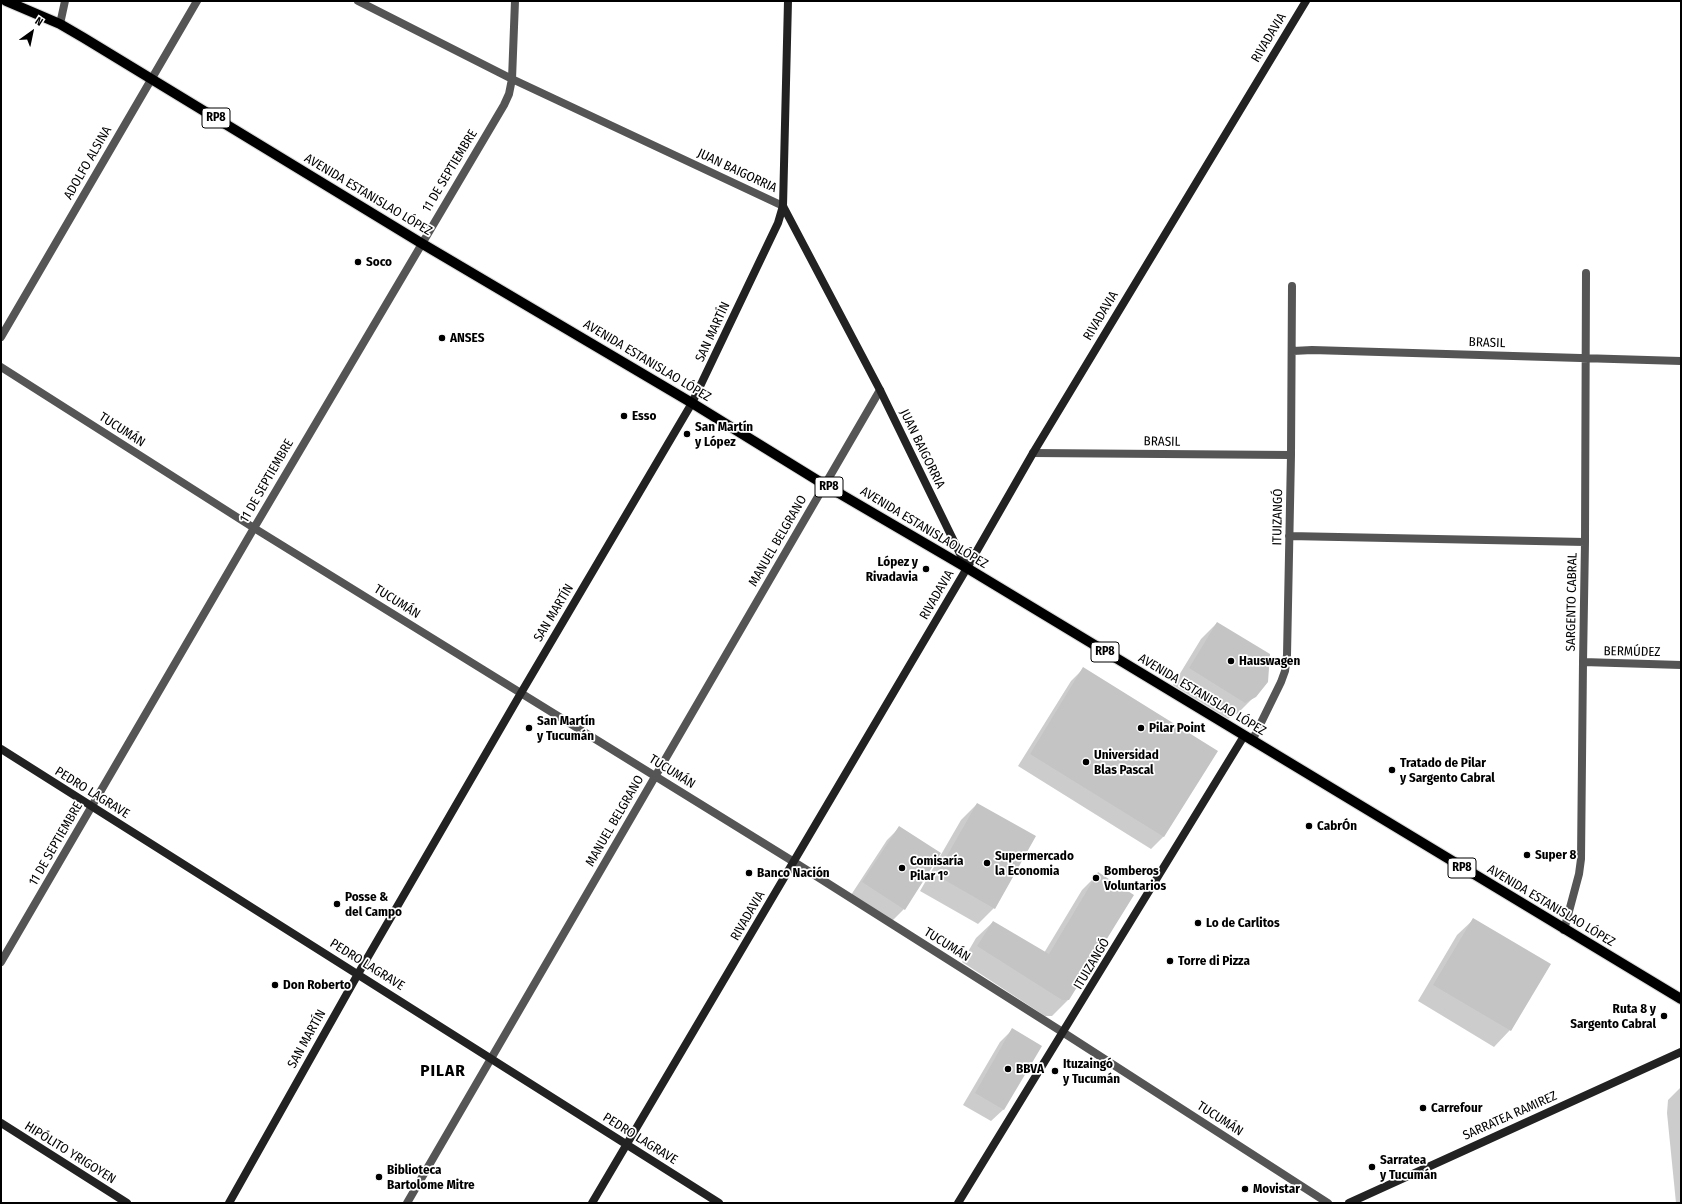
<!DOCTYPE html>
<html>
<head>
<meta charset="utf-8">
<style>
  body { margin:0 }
  #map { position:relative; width:1682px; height:1204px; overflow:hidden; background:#fff; font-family:"Fira Sans Condensed",sans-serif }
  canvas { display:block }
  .frame { position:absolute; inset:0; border:2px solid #000; pointer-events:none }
  .north { position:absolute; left:12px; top:12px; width:40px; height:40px; -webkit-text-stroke:3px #fff; paint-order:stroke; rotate:33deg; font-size:11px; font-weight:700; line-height:16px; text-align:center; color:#000 }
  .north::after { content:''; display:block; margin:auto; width:14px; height:18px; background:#000; clip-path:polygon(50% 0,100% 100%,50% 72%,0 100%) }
</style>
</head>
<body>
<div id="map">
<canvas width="1682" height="1204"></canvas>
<div class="frame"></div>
<div class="north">N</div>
</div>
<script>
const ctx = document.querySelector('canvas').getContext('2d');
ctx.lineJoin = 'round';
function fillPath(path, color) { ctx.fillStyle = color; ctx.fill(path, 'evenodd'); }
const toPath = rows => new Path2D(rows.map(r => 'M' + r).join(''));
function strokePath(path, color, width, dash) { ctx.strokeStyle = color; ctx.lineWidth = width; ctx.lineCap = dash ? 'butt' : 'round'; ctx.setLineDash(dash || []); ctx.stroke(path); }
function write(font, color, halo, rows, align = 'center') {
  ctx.font = font + ' "Fira Sans Condensed",sans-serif'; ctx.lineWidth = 3.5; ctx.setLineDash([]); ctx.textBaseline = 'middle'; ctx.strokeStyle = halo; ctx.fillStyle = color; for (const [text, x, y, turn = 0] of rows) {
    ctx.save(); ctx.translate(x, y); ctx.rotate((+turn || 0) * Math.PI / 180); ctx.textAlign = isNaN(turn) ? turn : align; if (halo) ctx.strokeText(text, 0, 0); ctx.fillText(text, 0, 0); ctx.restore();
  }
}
const shadow = toPath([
  [1217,623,1255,696,1238,713,1228,719,1173,685,1201,639],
  [1083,669,1164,836,1151,849,1018,766,1071,681],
  [977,804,994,908,978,924,920,891,961,820],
  [899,828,904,909,892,921,851,895,887,840],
  [1098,874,1069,999,1052,1016,1045,1016,962,962,976,938,993,922,1044,953,1082,890],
  [1474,919,1510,1030,1494,1047,1418,1001,1457,935],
  [1012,1030,1004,1109,991,1121,963,1105,1000,1042],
  [1681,1087,1681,1203,1676,1203,1667,1113,1668,1100]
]);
const building = toPath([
  [1217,622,1270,654,1268,682,1256,697,1245,703,1189,668],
  [1083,667,1218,751,1164,837,1030,754],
  [977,803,1036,836,995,909,936,875],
  [899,826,941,853,905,910,862,882],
  [1098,872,1134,895,1069,1000,1062,1000,977,946,993,921,1049,954],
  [1473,918,1551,964,1511,1031,1433,985],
  [1012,1028,1042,1046,1004,1110,975,1093]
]);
const street = toPath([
  [358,1,512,79,783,206],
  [60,24,65,1],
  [1,337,197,1],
  [1293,351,1312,350,1681,361],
  [1,367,254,528,794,862,1064,1033,1328,1203],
  [1033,453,1291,455],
  [1289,536,1585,542],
  [1583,662,1681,665],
  [1252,741,1281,682,1285,671,1287,655,1291,455,1292,286],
  [1564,930,1579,874,1581,859,1583,662,1585,542,1586,273],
  [1,962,254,528,504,105,509,94,512,79,515,1],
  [407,1203,880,390]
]);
const secondary = toPath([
  [783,206,880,390,967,568],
  [1,749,719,1203],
  [1,1123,127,1203],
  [229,1203,358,974,521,693,692,403,778,223,783,206,788,1],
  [592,1203,967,568,1033,453,1306,1],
  [958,1203,1244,736],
  [1349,1203,1681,1052]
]);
const primary = toPath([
  [6,1,60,24,84,38,421,243,692,403,825,485,967,568,1681,999]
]);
const markers = [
  [358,262,4,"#000"],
  [442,338,4,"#000"],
  [624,416,4,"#000"],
  [687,434,4,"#000"],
  [926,569,4,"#000"],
  [1231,661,4,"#000"],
  [529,728,4,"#000"],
  [1141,728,4,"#000"],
  [1086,762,4,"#000"],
  [1392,770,4,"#000"],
  [1309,826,4,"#000"],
  [1527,855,4,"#000"],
  [987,863,4,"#000"],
  [902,868,4,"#000"],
  [749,873,4,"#000"],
  [1096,878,4,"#000"],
  [337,904,4,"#000"],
  [1198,923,4,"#000"],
  [1170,961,4,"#000"],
  [275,985,4,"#000"],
  [1664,1016,4,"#000"],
  [1008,1069,4,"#000"],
  [1055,1071,4,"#000"],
  [1423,1108,4,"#000"],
  [1372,1167,4,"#000"],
  [379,1177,4,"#000"],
  [1245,1189,4,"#000"]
];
const shields = [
  [216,118,28],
  [829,487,28],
  [1105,652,28],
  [1462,868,28]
];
const shieldNames = [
  ["RP8",216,118],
  ["RP8",829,487],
  ["RP8",1105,652],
  ["RP8",1462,868]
];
const streetNames = [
  ["RIVADAVIA",1269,38,-59],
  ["ADOLFO ALSINA",88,163,-60],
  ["11 DE SEPTIEMBRE",450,171,-59],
  ["JUAN BAIGORRIA",737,171,25],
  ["AVENIDA ESTANISLAO LÓPEZ",368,195,31],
  ["RIVADAVIA",1101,316,-59],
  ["SAN MARTÍN",713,332,-65],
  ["BRASIL",1487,343,2],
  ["AVENIDA ESTANISLAO LÓPEZ",647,361,31],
  ["TUCUMÁN",122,430,33],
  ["BRASIL",1162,442,1],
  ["JUAN BAIGORRIA",922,449,64],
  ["11 DE SEPTIEMBRE",267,481,-60],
  ["ITUIZANGÓ",1278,517,-89],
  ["AVENIDA ESTANISLAO LÓPEZ",924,528,31],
  ["MANUEL BELGRANO",778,541,-60],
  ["RIVADAVIA",937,595,-60],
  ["TUCUMÁN",397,602,32],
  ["SARGENTO CABRAL",1572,602,-89],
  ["SAN MARTÍN",554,613,-59],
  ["BERMÚDEZ",1632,652,1],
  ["AVENIDA ESTANISLAO LÓPEZ",1202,695,31],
  ["TUCUMÁN",672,772,32],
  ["PEDRO LAGRAVE",92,793,32],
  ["MANUEL BELGRANO",615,821,-60],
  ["11 DE SEPTIEMBRE",56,844,-60],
  ["AVENIDA ESTANISLAO LÓPEZ",1551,906,31],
  ["RIVADAVIA",748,916,-60],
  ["TUCUMÁN",947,945,32],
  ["ITUIZANGÓ",1092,964,-59],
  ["PEDRO LAGRAVE",367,965,32],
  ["SAN MARTÍN",307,1039,-61],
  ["SARRATEA RAMIREZ",1510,1116,-24],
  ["TUCUMÁN",1220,1119,33],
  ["PEDRO LAGRAVE",640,1139,32],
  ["HIPÓLITO YRIGOYEN",70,1153,32]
];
const poiNames = [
  ["Soco",366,262],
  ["ANSES",450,338],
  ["Esso",632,416],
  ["San Martín",695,427],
  ["y López",695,442],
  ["López y",918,562,"right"],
  ["Rivadavia",918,577,"right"],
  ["Hauswagen",1239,661],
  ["San Martín",537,721],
  ["y Tucumán",537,736],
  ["Pilar Point",1149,728],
  ["Universidad",1094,755],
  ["Blas Pascal",1094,770],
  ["Tratado de Pilar",1400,763],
  ["y Sargento Cabral",1400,778],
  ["CabrÓn",1317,826],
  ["Super 8",1535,855],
  ["Supermercado",995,856],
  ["la Economia",995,871],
  ["Comisaría",910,861],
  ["Pilar 1°",910,876],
  ["Bomberos",1104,871],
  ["Voluntarios",1104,886],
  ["Banco Nación",757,873],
  ["Posse &",345,897],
  ["del Campo",345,912],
  ["Lo de Carlitos",1206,923],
  ["Torre di Pizza",1178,961],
  ["Don Roberto",283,985],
  ["Ruta 8 y",1656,1009,"right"],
  ["Sargento Cabral",1656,1024,"right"],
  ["Ituzaingó",1063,1064],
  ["y Tucumán",1063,1079],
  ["BBVA",1016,1069],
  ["Carrefour",1431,1108],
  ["Sarratea",1380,1160],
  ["y Tucumán",1380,1175],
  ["Biblioteca",387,1170],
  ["Bartolome Mitre",387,1185],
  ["Movistar",1253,1189]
];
const districtNames = [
  ["PILAR",443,1071]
];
fillPath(shadow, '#0003');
fillPath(building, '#c4c4c4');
strokePath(primary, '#dbdbdb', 12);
strokePath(street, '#555', 8);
strokePath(secondary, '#222', 8);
strokePath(primary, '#000', 10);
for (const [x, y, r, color] of markers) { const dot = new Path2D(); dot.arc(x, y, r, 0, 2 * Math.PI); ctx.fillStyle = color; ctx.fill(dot); strokePath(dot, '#fff', 1.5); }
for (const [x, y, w] of shields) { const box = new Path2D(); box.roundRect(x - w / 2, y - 10, w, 20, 3); ctx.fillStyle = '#fff'; ctx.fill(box); strokePath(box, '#000', 1); }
write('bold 12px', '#000', null, shieldNames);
write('13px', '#000', '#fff', streetNames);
write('bold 13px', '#000', '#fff', poiNames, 'left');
ctx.letterSpacing = '1px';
write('bold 17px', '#000', '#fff', districtNames);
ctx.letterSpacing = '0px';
</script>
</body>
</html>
